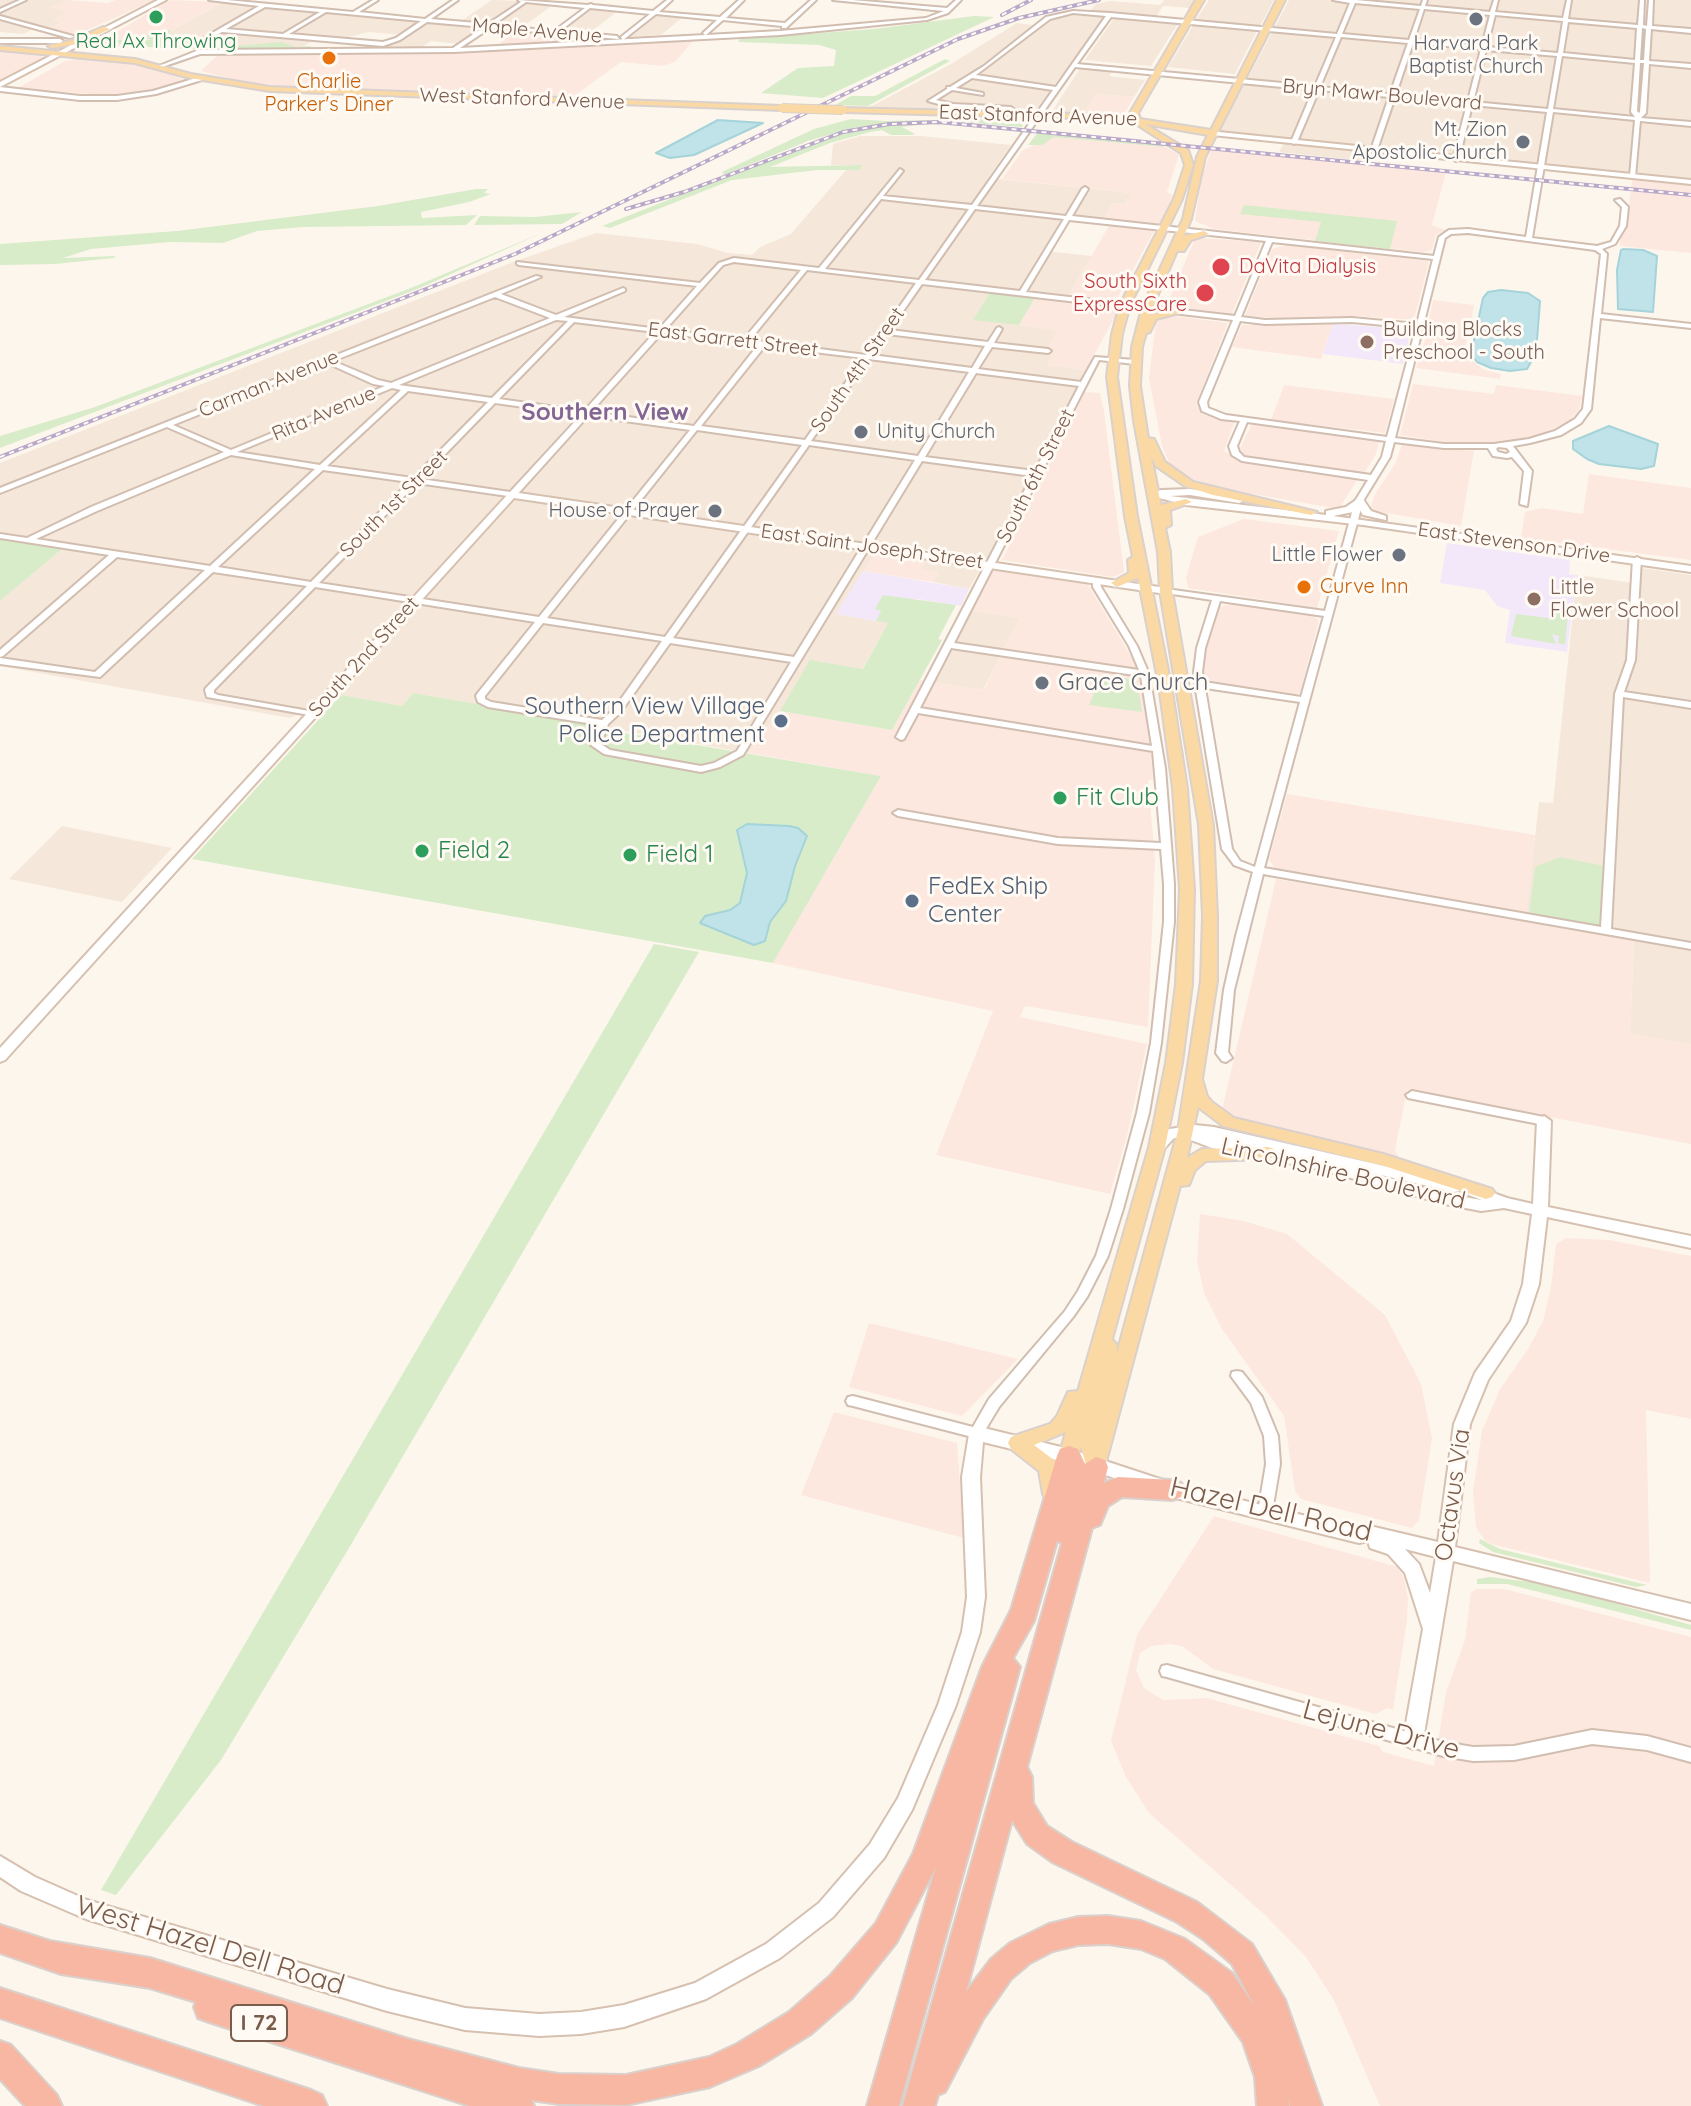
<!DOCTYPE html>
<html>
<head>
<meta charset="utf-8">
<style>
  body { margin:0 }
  canvas { display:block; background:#fdf6ec }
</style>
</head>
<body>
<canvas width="1691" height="2106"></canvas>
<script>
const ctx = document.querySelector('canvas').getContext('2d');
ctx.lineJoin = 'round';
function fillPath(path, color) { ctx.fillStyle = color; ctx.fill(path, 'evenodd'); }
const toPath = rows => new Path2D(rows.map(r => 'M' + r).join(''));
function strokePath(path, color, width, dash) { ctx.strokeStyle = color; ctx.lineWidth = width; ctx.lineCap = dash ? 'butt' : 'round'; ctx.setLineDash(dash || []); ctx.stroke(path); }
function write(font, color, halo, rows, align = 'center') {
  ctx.font = font + ' Quicksand,sans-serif'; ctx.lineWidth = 6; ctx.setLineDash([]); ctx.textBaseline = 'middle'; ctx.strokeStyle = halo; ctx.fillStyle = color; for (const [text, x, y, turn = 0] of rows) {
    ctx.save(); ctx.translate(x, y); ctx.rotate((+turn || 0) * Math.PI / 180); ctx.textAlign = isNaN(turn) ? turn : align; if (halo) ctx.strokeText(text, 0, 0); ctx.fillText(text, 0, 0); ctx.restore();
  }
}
const residential = toPath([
  [0,0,67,0,51,8,70,10,64,21,49,29,36,28,23,34,0,32],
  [492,0,521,1,487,25,458,23],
  [1164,0,1195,0,1190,8,1163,6,1156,17,1090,11,1096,4,1110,1,1160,5],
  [1209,0,1274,0,1260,26,1196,20],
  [1289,0,1691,0,1691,180,1222,133,1220,131],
  [527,1,554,4,520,29,491,26],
  [223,2,261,5,190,47,142,47],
  [265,6,320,11,320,12,282,35,224,30],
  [591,7,619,10,587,35,558,32],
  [328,12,423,21,401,35,369,32,335,40,286,36],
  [1075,12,1106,16,1034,112,870,107,951,64,1017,23,1039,26,1051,18],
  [656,13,684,16,661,35,627,37],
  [1115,17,1179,22,1151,66,1085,60],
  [427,21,485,27,460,44,431,41,420,48,384,49,381,46],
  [1194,24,1258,29,1235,74,1168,67],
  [221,31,314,40,301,48,194,47],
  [1081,67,1113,70,1109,76,1145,80,1134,97,1097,94,1083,114,1051,113],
  [860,136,922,136,1011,145,988,178,1132,193,1125,204,1113,203,1103,220,1066,216,1064,219,1045,251,1092,256,1069,295,993,288,974,319,1058,330,1048,349,1052,355,1048,365,1086,370,987,558,881,543,837,614,888,623,862,670,780,711,748,753,413,693,402,706,328,693,312,709,290,718,0,666,0,601,62,549,0,539,0,463,513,262,596,233,697,244,728,253,752,255,760,247,791,234,846,170,859,170,861,165,831,165,833,144],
  [1284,143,1378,152,1374,162,1279,152],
  [927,560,981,568,969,589,933,582,938,573,921,570],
  [1642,568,1691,575,1691,1045,1630,1034,1634,940,1620,930,1526,914,1539,802,1553,803,1577,575,1641,584],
  [970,610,1020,618,983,690,932,682],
  [62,826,172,848,122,902,9,879]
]);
const commercial = toPath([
  [67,0,108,3,115,0,155,0,76,35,49,29,63,22,52,20,68,11,50,8],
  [170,0,223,2,142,47,93,46],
  [518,30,624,39,624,42,495,47],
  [693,41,675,62,663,66,621,62,574,96,281,86,239,81,201,71,221,52,455,51],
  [0,51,36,52,44,57,0,82],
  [81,58,139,64,186,80,157,89,114,96,18,88,65,61],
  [1096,94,1134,97,1126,111,1119,114,1083,114],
  [1053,137,1166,147,1179,155,1167,192,1174,196,1160,224,1103,220,1113,203,1125,204,1131,193,1002,179,1023,150],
  [1212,148,1446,172,1432,225,1445,230,1436,235,1432,250,1422,252,1214,229,1195,221,1201,179],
  [1632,179,1691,184,1691,253,1620,246,1620,235,1627,227],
  [1110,224,1154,231,1117,299,1069,295],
  [1200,238,1261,242,1232,314,1179,307,1168,302,1194,241],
  [1287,245,1429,261,1414,320,1357,316,1290,319,1245,316,1272,249],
  [1036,296,1116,308,1117,313,1086,370,1047,365,1052,355,1048,349,1057,330,1019,325],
  [1433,300,1474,305,1464,354,1484,370,1501,374,1500,379,1416,368,1426,337],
  [1175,316,1228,323,1196,403,1203,414,1234,423,1224,451,1254,465,1357,480,1339,509,1212,487,1183,475,1170,465,1162,446,1149,378,1156,321],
  [1333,324,1321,359,1232,347,1242,325],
  [1413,384,1494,394,1496,385,1582,396,1579,410,1569,421,1539,435,1503,442,1443,442,1400,435],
  [1284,385,1394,399,1385,433,1271,420],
  [1085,392,1100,393,1104,411,1124,572,1113,577,1002,560],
  [1252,424,1372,440,1379,442,1376,454,1365,472,1311,467,1244,455,1240,448],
  [1402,445,1474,451,1461,526,1370,510,1375,494,1395,464],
  [1589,474,1691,488,1691,560,1521,538,1525,512,1541,508,1583,514],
  [1244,519,1339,531,1317,608,1188,588,1186,577,1198,537],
  [875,552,927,560,922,569,939,572,933,582,863,571],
  [994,570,1087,583,1134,661,1140,678,1151,752,1153,779,1148,781,1155,858,1148,1027,1025,1006,1020,1017,1147,1044,1127,1136,1110,1194,936,1155,993,1011,773,963,881,776,748,753,780,711,892,730,920,680,984,690,1019,618,970,610],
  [1231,604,1309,614,1319,620,1300,693,1292,695,1207,681,1202,670,1204,654,1219,607],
  [1287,794,1535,835,1526,914,1275,869,1269,859],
  [1276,879,1634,940,1630,1034,1691,1045,1691,1144,1407,1090,1395,1150,1400,1160,1252,1123,1222,1110],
  [1200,1214,1244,1221,1287,1234,1385,1315,1421,1384,1432,1438,1419,1520,1412,1528,1301,1499,1295,1491,1284,1416,1222,1329,1204,1293,1197,1261],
  [1566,1238,1609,1240,1691,1256,1691,1419,1646,1410,1650,1583,1495,1545,1485,1541,1476,1527,1473,1492,1482,1431,1500,1389,1528,1349,1543,1321,1551,1287,1556,1244],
  [869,1323,1018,1359,962,1416,849,1387],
  [834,1412,957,1443,964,1538,801,1495],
  [1214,1516,1398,1567,1404,1578,1408,1598,1407,1620,1393,1710,1387,1708,1376,1714,1213,1669,1182,1646,1169,1644,1151,1646,1140,1653,1136,1670,1144,1688,1163,1700,1207,1698,1379,1746,1383,1752,1434,1766,1446,1692,1465,1640,1471,1592,1477,1589,1504,1589,1691,1637,1691,2106,1380,2106,1334,2000,1306,1957,1264,1914,1149,1813,1126,1777,1111,1741,1137,1635]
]);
const education = toPath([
  [1333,324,1411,329,1403,364,1323,354],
  [1447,543,1570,560,1569,574,1577,575,1567,652,1505,643,1510,610,1497,606,1485,590,1440,583],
  [863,571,969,589,961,606,918,599,876,610,882,611,876,621,836,614]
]);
const green = toPath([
  [974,16,994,17,823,98,761,93,798,68,834,66,836,50,819,45,738,42,740,39,874,29],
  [168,30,171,30,169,33,179,36,206,38,201,43,203,45,224,47,281,42,296,47,312,46,302,51,211,50,125,46,112,40,153,40,128,35,150,35],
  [945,59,950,61,868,106,835,105,851,96,875,96],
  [851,119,885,121,980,119,1023,124,1022,127,937,120,853,128,808,141,724,175,722,172,814,129],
  [926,123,1022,129,928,124,902,127,915,134,912,135,891,135,882,130,870,132,830,143,770,167,862,165,859,170,817,170,732,180,610,228,602,226,831,136,875,127],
  [1039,131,1162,143,1164,147,1054,137,1042,145,1028,145],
  [476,189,488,189,484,193,491,194,469,202,421,212,422,218,477,215,466,225,303,227,257,231,223,243,170,242,91,249,63,258,116,256,114,258,55,264,0,265,0,244,177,231,378,206],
  [1244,205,1397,221,1390,249,1315,241,1321,222,1240,214],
  [582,212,562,224,474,225,480,216,535,217],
  [544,232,420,288,0,448,0,436,95,407,411,288],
  [991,291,1036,296,1019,325,973,320],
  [0,539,62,549,0,601],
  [883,595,956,605,938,639,942,640,892,730,780,711,810,660,863,669,888,623,876,621,881,611,875,609],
  [1560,612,1568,613,1565,645,1558,643,1559,636,1552,634,1556,644,1511,636,1516,614,1548,618,1550,623,1549,616],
  [1102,674,1137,680,1142,712,1089,705],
  [413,693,598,725,613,731,881,776,773,963,192,859,341,695,402,706],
  [1560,857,1604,866,1599,926,1529,914,1535,867],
  [654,944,699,952,349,1548,221,1760,116,1895,101,1890],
  [1480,1539,1500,1549,1647,1585,1636,1587,1493,1552,1479,1543],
  [1490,1577,1547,1584,1691,1625,1691,1630,1507,1584,1477,1584,1477,1579]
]);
const water = toPath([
  [718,120,763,123,694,155,670,158,656,153,718,120],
  [1624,249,1643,250,1657,256,1653,312,1618,309,1617,270,1621,250,1624,249],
  [1501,290,1528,293,1540,301,1536,353,1527,369,1510,371,1491,368,1477,362,1471,354,1483,298,1488,292,1501,290],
  [1609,426,1658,444,1654,466,1641,469,1599,464,1587,459,1573,449,1573,441,1609,426],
  [747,824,789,826,798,828,807,836,795,866,786,901,770,922,765,941,754,945,700,923,705,916,730,910,740,903,747,873,737,830,747,824]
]);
const street = toPath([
  [20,0,26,0,0,12,0,9,20,0],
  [209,0,227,0,353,12,373,0,378,0,359,12,425,19,453,0,458,0,431,19,488,24,521,2,518,0,588,5,591,4,593,5,653,11,667,0,672,0,659,12,720,17,739,0,744,0,726,18,785,23,811,0,816,0,786,28,782,28,782,26,723,20,706,35,780,31,926,18,944,11,833,0,852,0,947,8,956,0,961,0,948,13,927,20,780,35,454,52,200,54,159,68,159,66,199,50,453,48,484,27,427,22,400,40,383,46,222,32,199,45,195,45,195,43,259,6,209,0],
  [526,2,585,8,554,31,493,25,526,2],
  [265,7,320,12,283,34,226,29,265,7],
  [590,8,650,14,621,37,623,40,656,14,717,20,703,33,705,35,460,48,490,28,619,39,617,36,560,31,590,8],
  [326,12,421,21,396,38,383,42,289,34,326,12],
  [1333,0,1356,0,1421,6,1423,0,1427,0,1425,6,1490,12,1494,0,1498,0,1495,12,1563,18,1567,0,1571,0,1568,19,1638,25,1640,0,1644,0,1643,25,1647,26,1649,0,1653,0,1652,26,1691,29,1691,33,1651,29,1649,61,1691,64,1691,68,1649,64,1646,113,1641,118,1691,122,1691,126,1640,121,1635,177,1630,176,1635,120,1553,112,1532,238,1597,246,1611,242,1620,226,1622,207,1615,200,1620,199,1628,207,1626,226,1615,244,1602,249,1607,254,1601,314,1691,324,1691,328,1600,318,1591,409,1581,423,1561,435,1530,443,1513,446,1532,471,1527,506,1520,504,1524,471,1512,457,1507,458,1493,456,1488,448,1444,448,1394,442,1390,457,1363,501,1264,868,1601,927,1615,694,1627,660,1633,559,1637,557,1641,559,1635,660,1624,692,1691,702,1691,708,1623,697,1611,929,1691,943,1691,949,1263,874,1234,990,1228,1052,1232,1058,1226,1062,1222,1061,1216,1053,1224,990,1236,936,1253,872,1234,865,1222,849,1195,684,1194,672,1197,648,1212,600,1166,593,1162,591,1166,589,1325,611,1355,501,1368,480,1242,461,1232,455,1229,446,1240,421,1221,419,1202,411,1199,402,1233,320,922,284,890,330,988,342,997,328,999,327,1002,329,994,343,1048,349,1051,351,1048,353,992,347,978,369,1081,382,1095,357,1135,360,1138,362,1135,364,1099,360,954,643,1139,670,1129,646,1093,587,1093,578,1099,578,1101,587,1137,646,1149,674,1165,768,1174,884,1174,922,1161,1043,1149,1113,1123,1209,1108,1256,1087,1297,1073,1317,999,1407,981,1437,976,1438,853,1406,848,1405,846,1401,848,1397,853,1396,973,1427,989,1399,1065,1311,1078,1291,1096,1256,1111,1209,1137,1113,1151,1043,1164,922,1164,884,1161,849,1058,844,898,816,893,813,898,810,1058,838,1161,843,1153,751,918,713,904,739,901,740,896,737,1032,476,922,461,743,755,720,767,701,772,604,754,591,745,599,725,488,707,478,702,476,696,477,694,535,622,315,587,214,690,214,693,218,695,315,712,315,716,207,697,205,690,206,688,307,586,213,572,100,677,0,664,0,658,95,672,205,570,117,557,3,656,0,657,0,650,109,555,0,538,0,534,27,538,91,507,224,452,167,427,0,493,0,488,536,276,541,277,501,294,556,315,623,288,625,289,625,291,564,317,659,329,697,286,519,265,517,264,517,262,700,283,719,263,734,258,819,268,900,169,903,171,883,196,972,205,1053,90,972,78,956,88,983,93,983,95,952,90,936,100,953,104,1011,107,1019,113,1017,116,1010,111,953,108,928,101,947,89,947,87,950,87,984,66,1046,17,1073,11,1110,13,1337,34,1350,3,1333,0],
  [1355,3,1420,9,1409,40,1342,34,1355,3],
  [1424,9,1490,15,1482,46,1414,40,1424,9],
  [1073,13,1106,16,1056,87,976,75,1050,19,1073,13],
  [1495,15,1563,21,1558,53,1487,47,1495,15],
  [1111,17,1336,37,1315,86,1077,64,1111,17],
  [1568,22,1637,28,1635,60,1563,53,1568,22],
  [1642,28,1646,29,1644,60,1640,60,1642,28],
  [1341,37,1408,43,1390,94,1320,87,1341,37],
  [1413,43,1481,49,1468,101,1396,94,1413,43],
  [1486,50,1557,56,1548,109,1473,102,1486,50],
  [1562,56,1635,63,1631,112,1635,117,1553,109,1562,56],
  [1640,63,1644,63,1640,112,1639,113,1637,111,1640,63],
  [1075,67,1313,90,1291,142,1294,144,1297,142,1319,90,1389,97,1371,150,1374,152,1377,150,1395,97,1467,104,1453,159,1456,161,1459,159,1472,105,1547,112,1526,237,1468,229,1449,230,1439,237,1434,256,1072,216,1088,189,1085,187,1082,189,1066,216,977,206,1075,67],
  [881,199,969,209,919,280,825,269,881,199],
  [975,209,1064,219,1020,291,925,280,975,209],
  [1069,220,1266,241,1235,316,1026,292,1069,220],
  [1468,233,1595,250,1601,254,1583,409,1575,419,1555,431,1529,439,1494,444,1444,444,1395,438,1445,238,1451,234,1468,233],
  [1272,242,1433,259,1417,324,1352,318,1265,320,1241,317,1272,242],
  [734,262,801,270,744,339,665,330,723,265,734,262],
  [807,270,916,283,866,355,750,340,807,270],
  [495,297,550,318,391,383,378,380,333,361,495,297],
  [556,320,568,321,492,398,399,385,556,320],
  [1240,321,1265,324,1352,322,1416,328,1387,437,1226,415,1208,408,1207,402,1240,321],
  [574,322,655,332,584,411,499,399,574,322],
  [662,333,758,345,694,426,591,412,662,333],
  [887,334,985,346,972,368,872,355,887,334],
  [765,346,863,358,805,440,701,426,765,346],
  [869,359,969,372,918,456,811,441,869,359],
  [327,363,373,384,385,386,231,450,173,425,327,363],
  [976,373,1079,386,1035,471,925,457,976,373],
  [392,388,401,390,320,465,237,452,392,388],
  [408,391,488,402,413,478,327,466,408,391],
  [495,403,581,415,510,492,421,479,495,403],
  [588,416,690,430,539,617,319,583,417,483,515,497,588,416],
  [1247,422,1386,441,1382,457,1371,475,1244,457,1239,452,1237,446,1247,422],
  [697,430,802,445,665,637,547,618,697,430],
  [809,445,915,460,794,657,673,638,809,445],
  [1498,447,1507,448,1510,452,1506,454,1498,452,1496,449,1498,447],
  [231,455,315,469,210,566,36,539,97,511,231,455],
  [323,470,409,482,311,582,218,567,323,470],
  [1220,601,1324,616,1301,697,1204,682,1202,672,1205,648,1220,601],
  [543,623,662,641,614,709,602,720,491,702,485,699,485,696,543,623],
  [670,643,791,662,737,751,714,763,701,766,610,750,601,744,608,724,620,713,670,643],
  [951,648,1141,676,1152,746,920,708,951,648],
  [1205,688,1300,702,1255,867,1240,861,1232,849,1205,688],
  [0,16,73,36,74,37,69,38,0,19,0,16],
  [0,39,60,39,63,41,60,43,0,43,0,39],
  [203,76,205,79,156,94,117,100,80,100,0,91,0,87,80,96,117,96,153,91,203,76],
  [1412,1091,1544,1117,1550,1121,1544,1125,1408,1098,1406,1095,1412,1091],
  [1237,1371,1242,1372,1262,1397,1278,1436,1280,1464,1272,1512,1270,1516,1265,1518,1260,1516,1258,1512,1266,1464,1264,1436,1251,1403,1231,1376,1232,1372,1237,1371],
  [1167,1665,1443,1742,1473,1747,1514,1746,1592,1730,1647,1736,1691,1748,1691,1762,1647,1750,1592,1744,1514,1760,1473,1761,1443,1756,1167,1677,1162,1676,1160,1671,1162,1666,1167,1665]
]);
const secondary = toPath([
  [158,0,166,0,0,87,0,82,158,0],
  [1209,131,1691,180,1691,184,1212,135,1209,131],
  [1190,489,1239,497,1244,500,1239,503,1190,495,1170,496,1326,515,1326,511,1346,507,1359,498,1363,499,1371,511,1386,516,1386,520,1363,515,1358,507,1353,512,1333,516,1691,566,1691,572,1363,525,1186,505,1148,495,1161,490,1190,489],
  [512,492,1166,588,1171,591,1166,594,514,498,5,1060,0,1062,0,1048,509,493,512,492],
  [1544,1116,1551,1121,1548,1207,1691,1236,1691,1248,1547,1217,1539,1284,1526,1323,1488,1380,1470,1424,1455,1547,1691,1604,1691,1620,1453,1561,1423,1740,1420,1746,1413,1749,1406,1746,1403,1740,1423,1629,1405,1573,1388,1554,1370,1548,1368,1541,1359,1543,1172,1497,1069,1463,983,1442,980,1477,985,1597,980,1632,956,1705,912,1810,884,1858,833,1917,780,1958,706,1999,624,2027,581,2034,539,2036,465,2030,387,2011,86,1919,21,1891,0,1877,0,1856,35,1877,87,1900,387,1989,465,2008,539,2014,581,2012,624,2005,695,1983,766,1944,819,1903,870,1844,898,1798,938,1705,962,1632,967,1597,962,1477,970,1428,976,1426,1069,1449,1172,1483,1359,1529,1370,1526,1438,1542,1454,1424,1475,1373,1511,1321,1523,1284,1532,1214,1504,1208,1481,1211,1445,1204,1322,1170,1212,1148,1183,1137,1174,1138,1162,1151,1157,1152,1150,1147,1152,1143,1165,1130,1170,1129,1195,1125,1214,1127,1454,1182,1459,1183,1461,1187,1459,1191,1454,1192,1372,1173,1445,1194,1482,1200,1469,1195,1466,1191,1469,1187,1474,1186,1507,1198,1533,1204,1537,1121,1544,1116],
  [1405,1549,1436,1557,1430,1593,1419,1564,1405,1549]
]);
const primary = toPath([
  [1196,0,1204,0,1138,113,1140,119,1211,130,1277,0,1285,0,1205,157,1191,219,1184,236,1204,231,1209,234,1191,240,1184,251,1177,251,1152,308,1150,315,1174,310,1179,313,1156,319,1150,332,1146,333,1142,347,1140,386,1148,438,1154,439,1165,462,1193,482,1317,512,1311,515,1213,495,1185,486,1156,466,1151,456,1161,505,1186,499,1192,502,1170,510,1171,525,1165,528,1170,552,1172,591,1213,825,1217,917,1217,981,1202,1079,1207,1096,1212,1102,1234,1118,1383,1154,1492,1189,1495,1193,1492,1197,1486,1199,1381,1165,1223,1126,1198,1107,1187,1158,1202,1149,1268,1147,1274,1149,1276,1153,1274,1157,1268,1159,1206,1161,1195,1170,1189,1185,1180,1186,1103,1473,1096,1475,1088,1472,1081,1447,1076,1462,1069,1464,1062,1462,1059,1456,1066,1432,1034,1445,1055,1461,1058,1467,1063,1494,1060,1500,1053,1502,1046,1500,1043,1494,1039,1471,1011,1449,1008,1443,1011,1437,1050,1424,1057,1416,1068,1392,1078,1391,1149,1147,1166,1063,1176,984,1180,889,1173,788,1159,685,1138,578,1117,587,1111,583,1129,573,1128,560,1133,557,1125,516,1107,377,1112,334,1120,305,1174,199,1185,165,1181,153,1133,122,1116,119,843,112,839,110,843,108,1116,115,1131,117,1130,113,1196,0],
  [1145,124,1208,135,1197,157,1183,219,1142,308,1132,347,1130,386,1134,421,1158,552,1160,591,1199,825,1203,917,1201,981,1178,1131,1117,1353,1117,1345,1112,1339,1165,1147,1182,1063,1192,984,1194,889,1187,788,1171,685,1137,516,1117,377,1122,334,1130,305,1182,199,1193,165,1188,150,1145,124],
  [103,27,110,29,78,44,52,48,48,46,73,40,103,27],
  [0,46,135,59,191,74,270,87,782,106,786,108,782,110,270,91,190,78,135,63,0,50,0,46]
]);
const highway = toPath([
  [1069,1446,1078,1449,1085,1464,1096,1457,1105,1460,1108,1467,1104,1483,1118,1477,1172,1480,1181,1483,1184,1490,1181,1497,1172,1500,1122,1497,1108,1506,1100,1525,1092,1528,1027,1767,1032,1777,1033,1803,1047,1826,1072,1842,1197,1902,1252,1944,1285,2000,1322,2106,1290,2106,1288,2098,1289,2106,1257,2106,1255,2077,1243,2042,1210,1995,1165,1959,1141,1949,1108,1944,1078,1945,1053,1951,1030,1963,1011,1979,983,2019,945,2092,938,2095,935,2106,903,2106,1062,1543,1057,1541,1034,1621,1013,1658,1020,1667,899,2106,867,2106,936,1867,896,1943,852,1998,811,2034,759,2066,710,2087,626,2105,559,2104,531,2100,534,2106,470,2106,209,2022,198,2018,194,2007,196,2002,150,1988,61,1974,0,1953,0,1925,50,1941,150,1958,408,2039,519,2068,559,2074,626,2075,709,2057,737,2044,789,2012,830,1976,876,1923,913,1854,982,1667,1011,1610,1057,1456,1060,1449,1069,1446],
  [1012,1820,1027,1844,1052,1862,1177,1922,1203,1939,1232,1964,1255,2007,1232,1973,1185,1939,1141,1921,1108,1916,1078,1917,1049,1924,1010,1943,991,1959,966,1992,1012,1820],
  [0,1988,311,2090,322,2095,327,2106,264,2106,0,2018,0,1988],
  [0,2041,11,2045,57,2095,62,2106,25,2106,0,2079,0,2041]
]);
const rail = toPath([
  [1002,15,1031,0],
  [626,209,684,192,843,132,889,124,939,122,1691,195],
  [0,457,515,254,958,39,1019,18,1099,0]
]);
const primaryBridge = toPath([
  [782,108,843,110]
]);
const markers = [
  [156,17,8,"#2e9e5b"],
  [1476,19,8,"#6b7280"],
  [329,58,8,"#e8710a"],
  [1523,142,8,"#6b7280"],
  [1221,267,10,"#e0444e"],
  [1205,293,10,"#e0444e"],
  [1367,342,8,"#8d6e63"],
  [861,432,8,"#6b7280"],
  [715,511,8,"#6b7280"],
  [1399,555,8,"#6b7280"],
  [1304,587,8,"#e8710a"],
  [1534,599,8,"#8d6e63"],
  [1042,683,8,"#6b7280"],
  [781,721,8,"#5c6f8a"],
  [1060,798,8,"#2e9e5b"],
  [422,851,8,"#2e9e5b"],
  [630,855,8,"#2e9e5b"],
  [912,901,8,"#5c6f8a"]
];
const farStreetnames = [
  ["Maple Avenue",537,31,5],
  ["Bryn Mawr Boulevard",1382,95,5],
  ["West Stanford Avenue",522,99,2],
  ["East Stanford Avenue",1038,116,2],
  ["East Garrett Street",733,340,7],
  ["South 4th Street",858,370,-55],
  ["Carman Avenue",269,384,-22],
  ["Rita Avenue",324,414,-23],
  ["South 6th Street",1036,476,-63],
  ["South 1st Street",394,504,-45],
  ["East Stevenson Drive",1514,543,8],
  ["East Saint Joseph Street",872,547,8],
  ["South 2nd Street",364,657,-48]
];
const farLeisurenames = [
  ["Real Ax Throwing",156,42]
];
const farWorshipnames = [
  ["Harvard Park",1476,44,"center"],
  ["Baptist Church",1476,67,"center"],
  ["Mt. Zion",1507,130],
  ["Apostolic Church",1507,153],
  ["Unity Church",877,432,"left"],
  ["House of Prayer",699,511],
  ["Little Flower",1383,555]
];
const farFoodnames = [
  ["Charlie",329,82],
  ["Parker's Diner",329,105],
  ["Curve Inn",1320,587,"left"]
];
const farHealthnames = [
  ["DaVita Dialysis",1239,267],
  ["South Sixth",1187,282,"right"],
  ["ExpressCare",1187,305,"right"]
];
const farEducationnames = [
  ["Building Blocks",1383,330],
  ["Preschool - South",1383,353],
  ["Little",1550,588],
  ["Flower School",1550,611]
];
const shields = [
  [259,2023,56]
];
const shieldNames = [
  ["I 72",259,2023]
];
const farQuarternames = [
  ["Southern View",605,413]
];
const worshipNames = [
  ["Grace Church",1058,683]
];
const serviceNames = [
  ["Southern View Village",765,707],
  ["Police Department",765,735],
  ["FedEx Ship",928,887,"left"],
  ["Center",928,915,"left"]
];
const leisureNames = [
  ["Fit Club",1076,798],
  ["Field 2",438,851],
  ["Field 1",646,855]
];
const streetNames = [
  ["Lincolnshire Boulevard",1343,1174,13],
  ["Octavus Via",1453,1495,-82]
];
const nearStreetnames = [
  ["Hazel Dell Road",1271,1510,13],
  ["Lejune Drive",1381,1730,15],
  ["West Hazel Dell Road",210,1946,17]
];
fillPath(residential, '#f5e8da');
fillPath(commercial, '#fde8e0');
fillPath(education, '#f3e8fa');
fillPath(green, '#d8ecc9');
fillPath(water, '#bfe3e8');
strokePath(water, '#a5d3da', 2);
strokePath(street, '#d1beb0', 4);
strokePath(secondary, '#d6c0b0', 4);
strokePath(primary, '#dad1cd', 4);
strokePath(highway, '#dad1cd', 4);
fillPath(street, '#fff');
fillPath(secondary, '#fff');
fillPath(primary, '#fbd9a5');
fillPath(highway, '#f7b7a3');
strokePath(rail, '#b9a8c9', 4);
strokePath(rail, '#fffaf3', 2, [5]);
strokePath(primaryBridge, '#dad1cd', 10, []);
strokePath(primaryBridge, '#fbd9a5', 8);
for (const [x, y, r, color] of markers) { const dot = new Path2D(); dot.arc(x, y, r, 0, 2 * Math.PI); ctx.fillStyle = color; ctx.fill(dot); strokePath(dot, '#fffaf3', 3); }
write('20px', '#7a5c4d', '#fffaf3', farStreetnames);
write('20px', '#27864d', '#fffaf3', farLeisurenames);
write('20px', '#5b616d', '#fffaf3', farWorshipnames, 'right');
write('20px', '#c56008', '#fffaf3', farFoodnames);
write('20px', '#be3a42', '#fffaf3', farHealthnames, 'left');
write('20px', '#785e54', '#fffaf3', farEducationnames, 'left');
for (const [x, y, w] of shields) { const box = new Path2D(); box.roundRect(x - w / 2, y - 18, w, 36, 6); ctx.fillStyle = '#fffaf3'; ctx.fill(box); strokePath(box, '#7a5c4d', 2); }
write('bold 22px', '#7a5c4d', null, shieldNames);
write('bold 24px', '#846695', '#fffaf3', farQuarternames);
write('24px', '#5b616d', '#fffaf3', worshipNames, 'left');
write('24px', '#4e5e75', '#fffaf3', serviceNames, 'right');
write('24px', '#27864d', '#fffaf3', leisureNames, 'left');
write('24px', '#7a5c4d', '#fffaf3', streetNames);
write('28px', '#7a5c4d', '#fffaf3', nearStreetnames);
</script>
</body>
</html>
